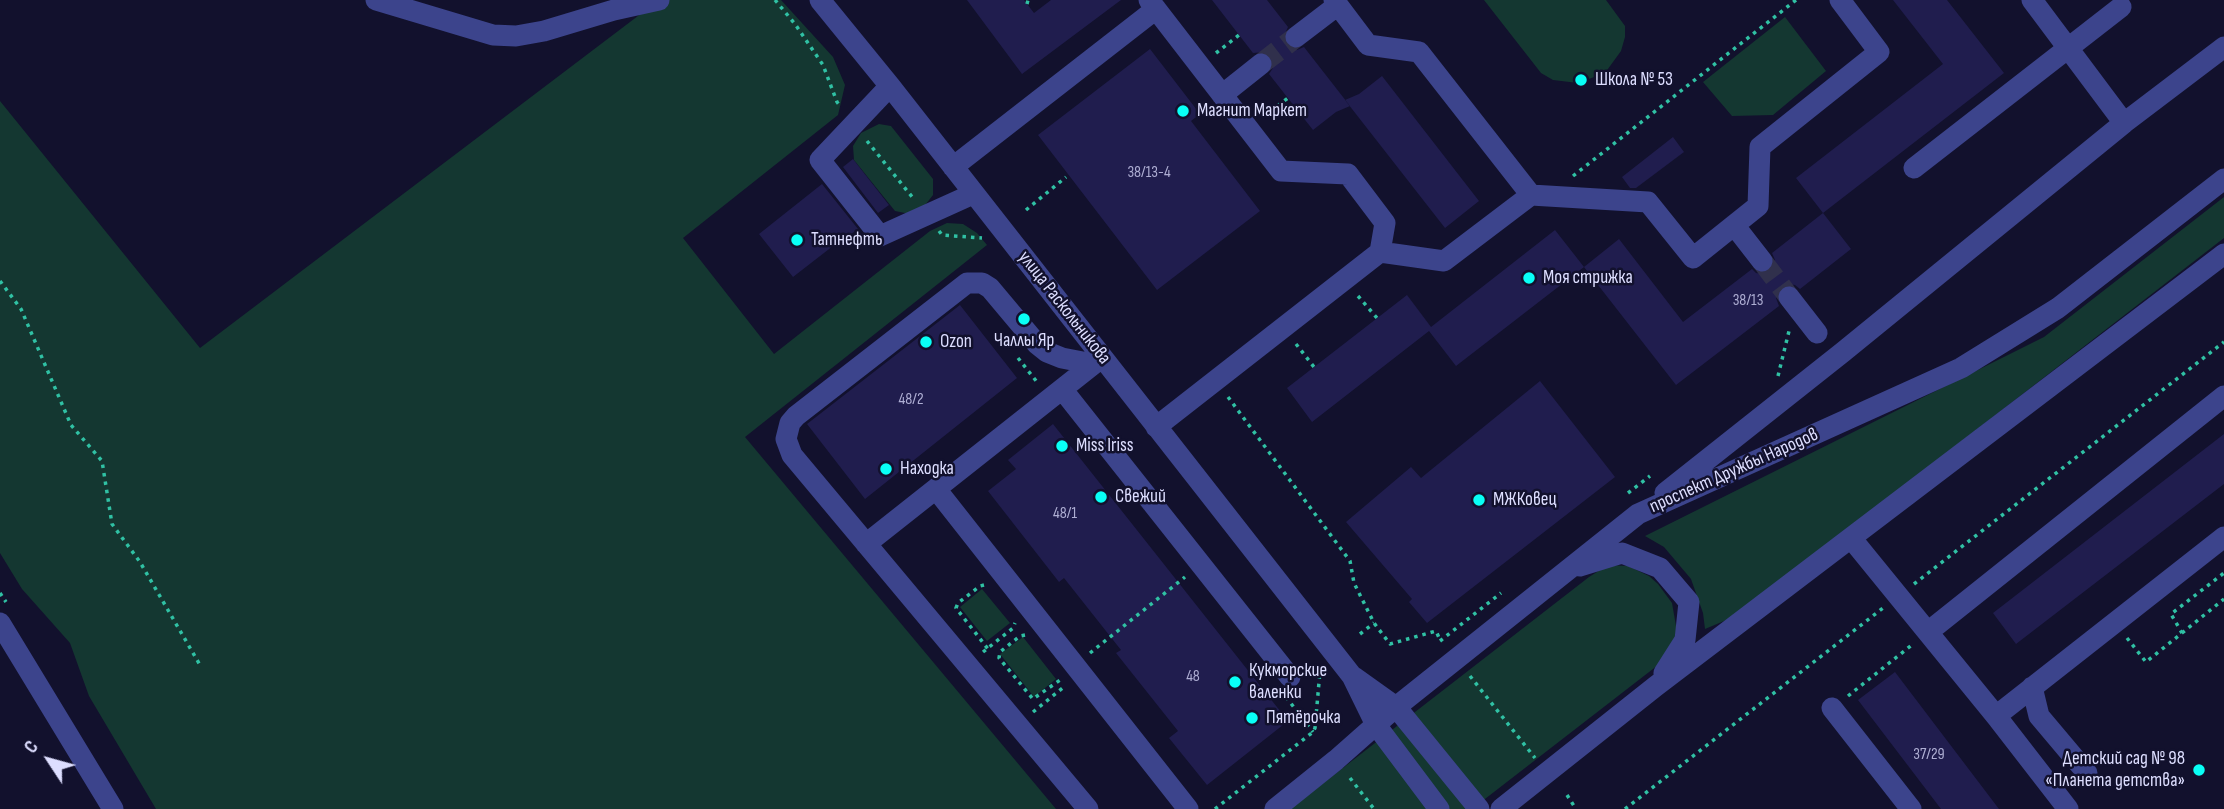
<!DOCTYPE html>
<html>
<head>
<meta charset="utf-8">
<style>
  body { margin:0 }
  #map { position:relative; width:2224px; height:809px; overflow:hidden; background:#12112d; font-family:"Sofia Sans Condensed",sans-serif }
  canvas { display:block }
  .north { position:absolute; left:14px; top:725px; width:70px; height:70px; -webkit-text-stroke:5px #12112d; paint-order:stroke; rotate:306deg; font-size:19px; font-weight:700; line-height:28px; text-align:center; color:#dddeff }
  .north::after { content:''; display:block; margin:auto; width:24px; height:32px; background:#dddeff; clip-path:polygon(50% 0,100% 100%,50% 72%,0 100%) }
</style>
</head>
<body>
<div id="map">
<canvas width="2224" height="809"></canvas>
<div class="north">С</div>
</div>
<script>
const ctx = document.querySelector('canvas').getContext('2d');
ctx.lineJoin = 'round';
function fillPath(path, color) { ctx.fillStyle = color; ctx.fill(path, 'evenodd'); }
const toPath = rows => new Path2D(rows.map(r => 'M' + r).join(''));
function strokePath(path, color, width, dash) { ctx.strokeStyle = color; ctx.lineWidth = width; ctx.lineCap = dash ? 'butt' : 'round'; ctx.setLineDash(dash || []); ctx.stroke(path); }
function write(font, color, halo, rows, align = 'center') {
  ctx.font = font + ' "Sofia Sans Condensed",sans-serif'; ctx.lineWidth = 5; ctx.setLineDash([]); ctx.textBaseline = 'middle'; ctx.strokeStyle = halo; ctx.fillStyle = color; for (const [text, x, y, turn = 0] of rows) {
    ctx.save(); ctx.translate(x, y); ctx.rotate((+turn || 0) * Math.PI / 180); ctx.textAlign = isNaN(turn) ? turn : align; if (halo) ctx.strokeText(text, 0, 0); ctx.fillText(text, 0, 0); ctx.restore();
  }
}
const green = toPath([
  [659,0,781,0,833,57,845,85,838,115,683,238,774,354,930,231,947,223,963,224,977,233,987,245,745,437,1056,809,156,809,89,696,70,643,22,589,0,553,0,101,200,348],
  [1484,0,1606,0,1625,26,1625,37,1621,51,1605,73,1578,83,1553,80,1541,73],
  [1785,17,1826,71,1773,115,1732,116,1703,82],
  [879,124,891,126,933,179,933,195,922,209,910,214,895,211,854,160,853,146,861,133],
  [2224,197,2224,238,1736,616,1705,629,1703,613,1691,579,1664,547,1645,536,2044,337],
  [1608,565,1628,566,1649,576,1658,584,1672,603,1676,626,1676,640,1662,662,1472,809,1290,809,1589,577],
  [982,589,1010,623,987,641,960,607],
  [1023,637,1056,679,1034,697,1000,654]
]);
const building = toPath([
  [967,0,1024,0,1034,13,1051,0,1121,0,1022,74],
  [1212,0,1267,0,1288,27,1283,38,1286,45,1297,50,1304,47,1350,106,1336,112,1313,130,1269,74,1273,68,1272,56,1265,52,1253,53],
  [1893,0,1947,0,2004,73,1823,213,1796,178,1943,64],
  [1150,49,1200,114,1191,121,1260,211,1157,290,1038,135],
  [1382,76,1479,201,1445,228,1345,100,1359,94],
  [1673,137,1684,152,1636,188,1630,188,1622,177],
  [853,159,889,205,878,213,843,167],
  [822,184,858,229,843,240,842,239,793,277,759,234],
  [1823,213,1851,249,1800,289,1795,285,1788,284,1780,287,1776,298,1779,306,1676,385,1584,267,1619,239,1683,322,1752,269,1756,273,1763,274,1771,271,1775,260,1772,253],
  [1555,230,1584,267,1456,366,1429,331,1312,422,1287,388,1407,295,1431,327],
  [960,305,1017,378,865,499,807,424],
  [1540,381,1615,477,1427,623,1409,602,1412,599,1346,522,1411,467,1421,478],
  [1053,424,1288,721,1207,785,1169,738,1178,731,1116,653,1121,650,1064,578,1059,582,988,491,1016,469,1008,460],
  [2224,434,2224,484,2016,644,1993,613],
  [1895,672,1999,809,1941,809,1858,700]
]);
const minorTunnel = toPath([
  [1261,64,1296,37],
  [1762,261,1789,297]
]);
const path = toPath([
  [775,0,795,24,823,65,837,102,841,107],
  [1027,4,1028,0],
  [1216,53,1239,35],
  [1264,116,1288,98],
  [867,141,913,198],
  [1573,176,1796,0],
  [1026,210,1066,177],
  [939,231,942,235,982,238],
  [0,281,21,309,71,425,102,461,112,524,140,562,200,665],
  [1358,296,1377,318],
  [1296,344,1314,367],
  [1018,358,1037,382],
  [1778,376,1789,331],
  [1228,397,1350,561,1354,583,1374,623,1390,644,1436,631,1440,640],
  [1628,493,1650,476],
  [1914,584,2224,342],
  [984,585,980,586,958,603,956,608,988,649],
  [0,593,6,602],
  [2182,633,2224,599],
  [1360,634,1374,623],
  [1025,635,1020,636,1000,652,999,658,1033,699,1060,680],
  [2127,638,2146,662,2182,633,2171,614,2224,573],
  [1440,641,1501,593],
  [983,652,1013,628,1015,623],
  [1090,653,1185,577],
  [1470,676,1535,758],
  [1848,696,1913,644],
  [1286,697,1313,732],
  [1033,712,1065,686],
  [1350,778,1374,809],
  [1567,795,1576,809],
  [1215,809,1313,732,1315,728,1320,671],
  [1625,809,1883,608]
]);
const minor = toPath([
  [376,0,493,35,516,36,544,31,614,10,659,0],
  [820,0,890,86,1352,676,1376,725,1439,809],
  [1149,0,1281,171,1348,174,1385,223,1380,252],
  [1334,0,1368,45,1419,52,1531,195],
  [2032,0,2124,123],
  [1296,37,1338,5],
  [890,86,820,160,880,236,973,194],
  [1222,95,1261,64],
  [953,167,1156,9],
  [1914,168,2121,7],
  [1734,225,1762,261],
  [1789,297,1817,333],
  [1062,389,1290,677],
  [1156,427,1380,252,1444,261,1531,195,1648,202,1693,258,1758,206,1760,147,1879,52,1840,0],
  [936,489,1188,809],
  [1665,493,1843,352,2124,123,2224,47],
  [1851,538,1996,716,2224,537],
  [866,544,1100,359],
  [1580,566,1622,553,1660,568,1689,602,1685,640,1664,673],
  [0,623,113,809],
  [1928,632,2224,396],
  [1354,677,1396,707,1479,809],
  [2032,687,2039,716,2087,773],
  [1832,708,1911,809],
  [1996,716,2068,809],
  [1088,809,792,455,786,439,790,423,796,416,967,283,982,283,990,288,1037,344,1047,352,1062,358,1093,364],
  [1275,809,1336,760,1396,707,1638,514,1961,368,2058,308,2224,179],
  [1501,809,1656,686,2224,254]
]);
const markers = [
  [1581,80,7,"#09fff6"],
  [1183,111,7,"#09fff6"],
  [797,240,7,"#09fff6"],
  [1529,278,7,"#09fff6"],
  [1024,319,7,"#09fff6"],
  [926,342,7,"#09fff6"],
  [1062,446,7,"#09fff6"],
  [886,469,7,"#09fff6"],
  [1101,497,7,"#09fff6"],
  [1479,500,7,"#09fff6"],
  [1235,682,7,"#09fff6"],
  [1252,718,7,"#09fff6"],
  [2199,770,7,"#09fff6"]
];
const numberNames = [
  ["38/13-4",1149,173],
  ["38/13",1748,301],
  ["48/2",911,400],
  ["48/1",1065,514],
  ["48",1193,677],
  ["37/29",1929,755]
];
const poiNames = [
  ["Школа № 53",1595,80],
  ["Магнит Маркет",1197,111],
  ["Татнефть",811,240],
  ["Моя стрижка",1543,278],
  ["Чаллы Яр",1024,341,"center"],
  ["Ozon",940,342],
  ["Miss Iriss",1076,446],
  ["Находка",900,469],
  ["Свежий",1115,497],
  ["МЖКовец",1493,500],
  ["Кукморские",1249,671],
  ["валенки",1249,693],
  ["Пятёрочка",1266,718],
  ["Детский сад № 98",2185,759,"right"],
  ["«Планета детства»",2185,781,"right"]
];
const streetNames = [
  ["улица Раскольникова",1064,308,52],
  ["проспект Дружбы Народов",1734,471,-24]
];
fillPath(green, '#143731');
fillPath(building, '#201d4e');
strokePath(minorTunnel, '#30304c', 21, [21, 10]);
strokePath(path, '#30c1a4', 3.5, [3.5, 5]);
strokePath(minor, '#3c448c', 21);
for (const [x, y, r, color] of markers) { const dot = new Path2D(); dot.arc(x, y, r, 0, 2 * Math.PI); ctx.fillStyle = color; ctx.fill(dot); strokePath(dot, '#12112d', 2.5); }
write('16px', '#aeaed3', null, numberNames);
write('19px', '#dddeff', '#12112d', poiNames, 'left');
write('19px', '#dddeff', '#12112d', streetNames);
</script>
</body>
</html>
